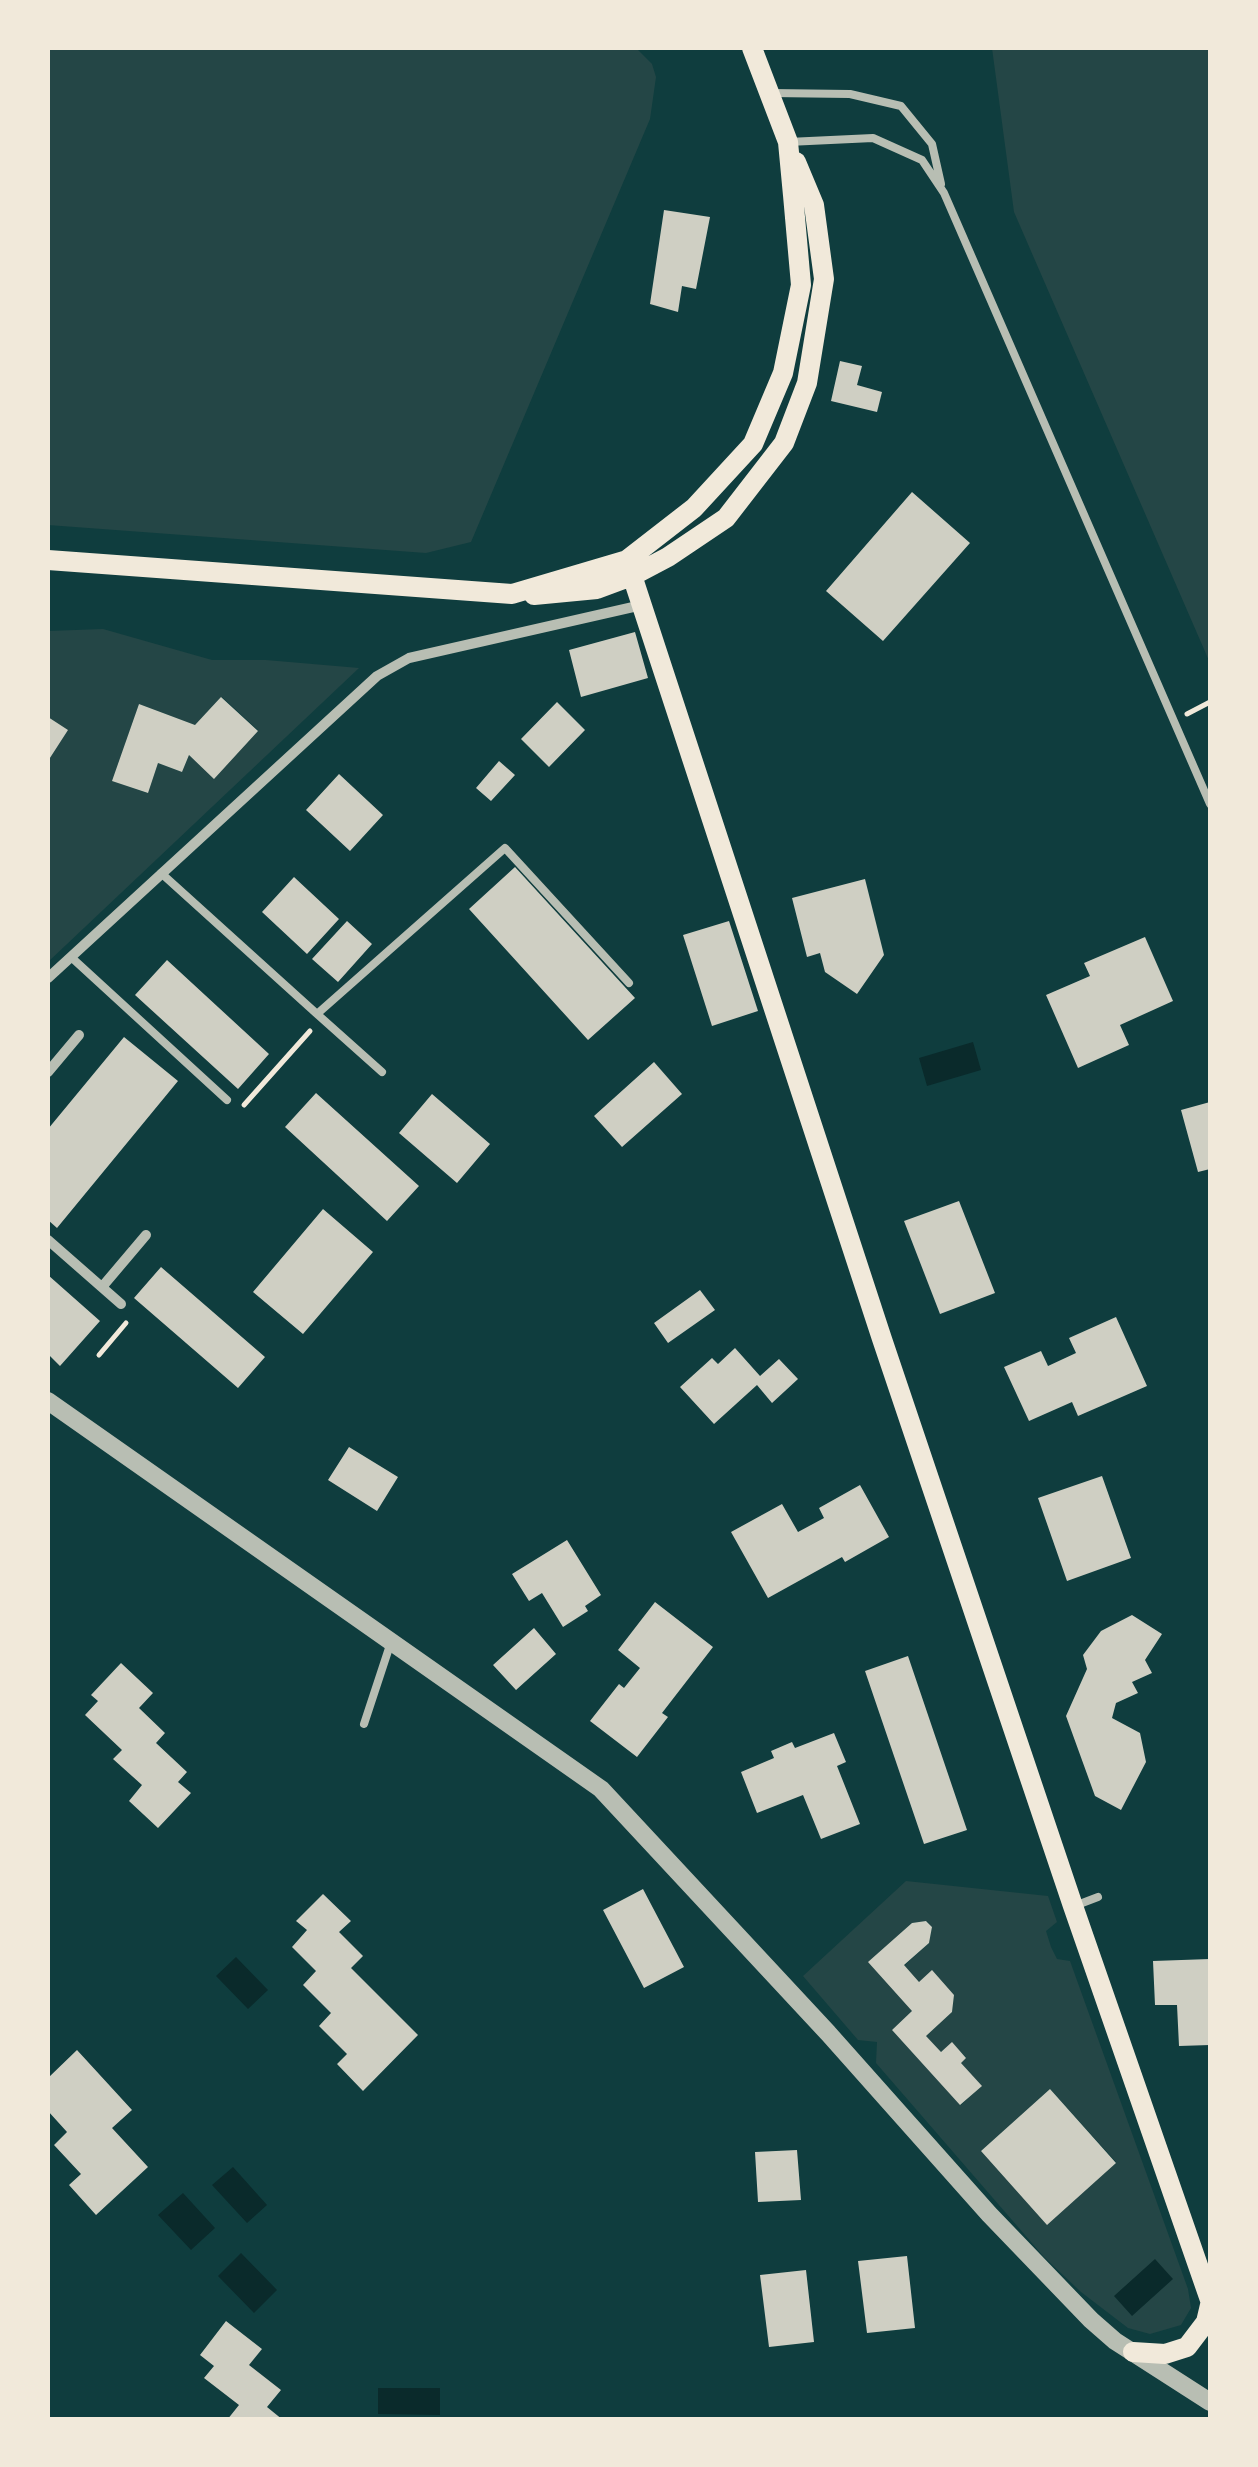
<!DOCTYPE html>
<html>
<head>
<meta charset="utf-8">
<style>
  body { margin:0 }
  #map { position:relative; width:1258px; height:2467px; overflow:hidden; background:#0f3d3e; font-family:Arial,sans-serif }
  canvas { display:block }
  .frame { position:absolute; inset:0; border:50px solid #f1e9da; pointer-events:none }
</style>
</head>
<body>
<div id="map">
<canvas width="1258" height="2467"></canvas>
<div class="frame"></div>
</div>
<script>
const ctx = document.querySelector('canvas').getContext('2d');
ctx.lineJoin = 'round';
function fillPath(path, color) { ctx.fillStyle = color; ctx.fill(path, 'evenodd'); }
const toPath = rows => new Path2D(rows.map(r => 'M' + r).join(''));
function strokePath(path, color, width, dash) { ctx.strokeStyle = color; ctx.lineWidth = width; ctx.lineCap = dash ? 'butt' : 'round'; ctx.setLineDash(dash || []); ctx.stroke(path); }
const green = toPath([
  [48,48,636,48,652,64,656,77,650,119,471,542,426,553,48,525],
  [992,48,1210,48,1210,663,1014,212],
  [103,629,212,660,266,660,359,668,48,962,48,761,67,730,48,717,48,631],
  [222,697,258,730,214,778,189,755,182,772,158,763,147,793,113,781,139,704,195,725],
  [906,1881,1048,1896,1057,1922,1046,1931,1051,1947,1057,1959,1070,1961,1188,2289,1191,2308,1181,2325,1150,2334,1128,2328,1081,2292,1044,2257,876,2063,877,2042,858,2040,803,1976],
  [927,1921,932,1927,929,1943,904,1966,919,1982,869,1962,912,1923],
  [943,1984,954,1995,952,2012,926,2036,941,2052,952,2043,966,2057,961,2063,981,2086,961,2105,892,2030],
  [1050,2089,1116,2162,1116,2163,981,2151]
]);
const water = toPath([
  [973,1042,981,1070,927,1086,919,1058],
  [236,1957,268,1990,248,2009,216,1976],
  [233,2167,267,2205,247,2223,212,2185],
  [183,2193,215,2228,191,2250,158,2215],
  [241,2253,277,2290,254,2313,218,2276],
  [1155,2259,1173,2279,1132,2316,1114,2296],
  [378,2388,440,2388,440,2415,378,2414]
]);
const building = toPath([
  [664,210,710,217,696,289,682,286,678,312,650,304],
  [840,361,862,366,857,385,882,392,877,412,831,401],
  [912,492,970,543,883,641,826,591],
  [635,632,648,678,581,697,569,650],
  [221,697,258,731,214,779,189,755,182,772,158,763,148,793,112,781,139,704,195,725],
  [557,702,585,730,549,767,521,739],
  [48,717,68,730,48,761],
  [499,761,515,775,491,801,476,788],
  [339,774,383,815,350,851,306,810],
  [515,867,635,998,588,1040,469,909],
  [294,877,339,919,307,954,262,912],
  [865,879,884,955,857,994,825,972,820,953,807,957,792,898],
  [347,921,372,944,338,982,312,959],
  [729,921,758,1011,712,1026,683,935],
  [1145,937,1173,1001,1120,1025,1129,1045,1078,1068,1046,995,1090,976,1084,963],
  [167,960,269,1054,238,1089,135,995],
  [124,1037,178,1081,57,1228,48,1220,48,1129],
  [654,1062,682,1094,622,1147,594,1116],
  [316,1093,419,1186,387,1221,285,1127],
  [432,1094,490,1144,457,1183,399,1133],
  [1210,1102,1210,1169,1198,1172,1181,1110],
  [959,1201,995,1293,940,1314,904,1221],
  [323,1209,373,1252,303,1334,253,1292],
  [161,1267,265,1357,238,1388,134,1298],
  [48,1275,100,1321,60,1366,48,1354],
  [700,1290,715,1310,668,1343,654,1323],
  [1116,1317,1147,1386,1078,1416,1072,1402,1029,1421,1004,1367,1041,1351,1048,1366,1076,1353,1069,1338],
  [735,1348,760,1376,779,1359,798,1379,772,1403,757,1385,714,1424,680,1387,712,1358,718,1364],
  [349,1447,398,1477,377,1511,328,1480],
  [1102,1476,1131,1558,1067,1581,1038,1498],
  [860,1485,889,1537,845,1562,842,1557,768,1598,731,1532,782,1504,798,1532,824,1518,819,1508],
  [567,1540,601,1595,585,1606,588,1611,563,1627,542,1593,529,1601,512,1574],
  [655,1602,713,1647,662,1713,668,1717,637,1757,590,1721,619,1684,624,1688,640,1668,618,1650],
  [1132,1615,1162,1634,1145,1660,1152,1673,1132,1682,1138,1693,1116,1703,1112,1718,1140,1733,1146,1762,1121,1810,1095,1796,1066,1716,1087,1669,1083,1655,1101,1631],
  [534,1628,556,1654,516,1690,493,1665],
  [908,1656,967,1830,924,1844,865,1671],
  [121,1663,153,1693,139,1708,165,1733,156,1743,187,1772,178,1782,191,1793,158,1828,129,1801,142,1785,113,1759,122,1750,85,1715,98,1701,91,1695],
  [834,1733,846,1762,837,1766,860,1824,821,1839,803,1795,757,1813,741,1772,774,1758,771,1751,792,1742,795,1748],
  [643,1889,684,1967,644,1988,603,1910],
  [323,1894,351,1921,339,1932,363,1956,351,1968,418,2035,363,2091,337,2064,347,2054,319,2026,331,2013,303,1985,316,1971,292,1947,307,1930,296,1921],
  [926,1921,932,1927,929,1943,904,1965,919,1982,932,1970,954,1995,952,2012,926,2036,941,2052,952,2042,966,2058,961,2063,982,2086,960,2105,892,2030,912,2011,868,1962,912,1923],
  [1210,1959,1210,2045,1179,2046,1177,2005,1155,2005,1153,1961],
  [77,2050,132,2110,112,2128,148,2167,96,2215,69,2185,81,2174,54,2145,67,2132,48,2111,48,2078],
  [1050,2089,1116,2163,1047,2225,981,2151],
  [797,2150,801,2200,758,2202,755,2152],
  [907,2256,915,2328,867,2333,858,2261],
  [806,2270,814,2342,769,2347,760,2275],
  [226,2321,262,2349,249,2365,281,2390,267,2407,283,2420,227,2420,239,2405,204,2378,214,2366,200,2355]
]);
const path = toPath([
  [1187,714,1210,702],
  [244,1105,310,1031],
  [99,1355,126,1323]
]);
const service = toPath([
  [771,93,850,94,901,106,932,144,941,184],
  [788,142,873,138,922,160,944,193,1210,804],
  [161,873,317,1014,505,848,629,983],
  [71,957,227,1100],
  [317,1014,382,1072],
  [364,1724,391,1642],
  [1077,1905,1098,1897]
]);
const minor = toPath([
  [48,978,377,676,409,658,642,605],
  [48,1072,79,1035],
  [48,1240,121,1304],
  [102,1287,146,1235]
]);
const tertiary = toPath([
  [48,1401,601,1789,828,2033,989,2214,1091,2320,1115,2341,1210,2402]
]);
const secondary = toPath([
  [48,560,512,594,627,560,694,508,753,444,783,373,801,285,793,195,788,142,752,48],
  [627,560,882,1339,1073,1906,1210,2300],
  [534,595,597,589,632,576,668,557,726,518,784,443,807,383,824,279,814,205,796,162],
  [1133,2352,1165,2354,1187,2347,1206,2322,1210,2305]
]);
fillPath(green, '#244646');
fillPath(water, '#0a2a2b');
fillPath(building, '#cfcfc3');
strokePath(path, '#f1e9da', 5);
strokePath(service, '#b8beb3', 8);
strokePath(minor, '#b8beb3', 10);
strokePath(tertiary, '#b8beb3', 18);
strokePath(secondary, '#f1e9da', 20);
</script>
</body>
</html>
